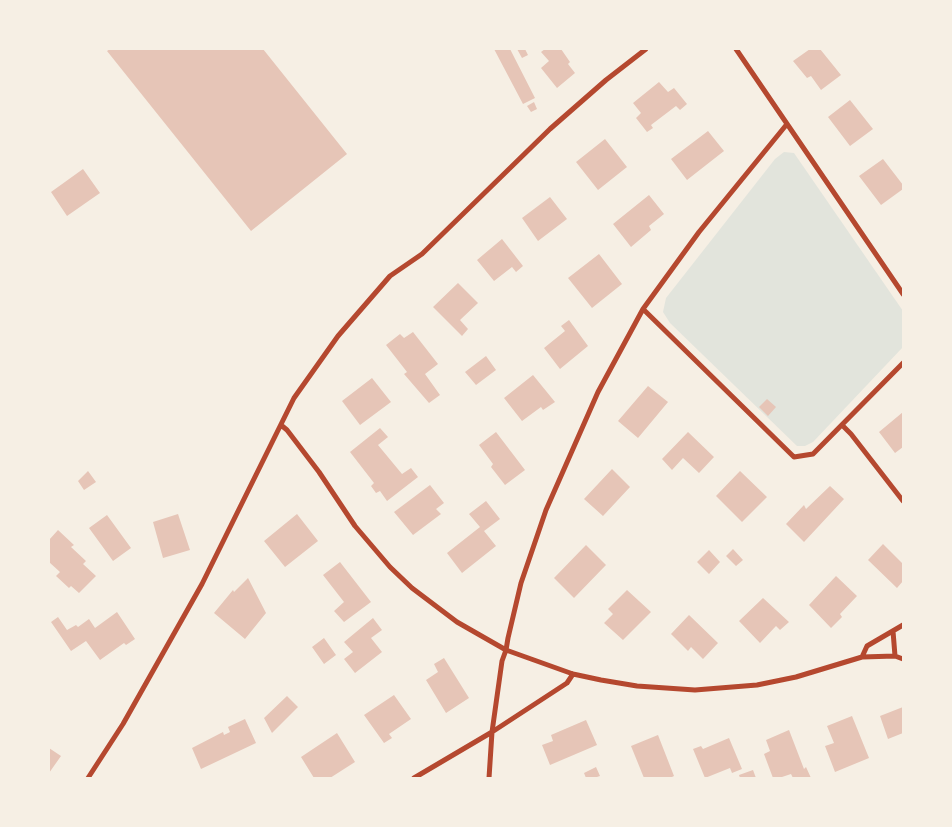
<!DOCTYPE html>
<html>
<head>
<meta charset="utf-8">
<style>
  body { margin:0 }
  #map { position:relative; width:952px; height:827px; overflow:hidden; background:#f6efe4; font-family:Raleway,sans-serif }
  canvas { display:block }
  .frame { position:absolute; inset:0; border:50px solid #f6efe4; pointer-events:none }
</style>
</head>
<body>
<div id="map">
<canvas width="952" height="827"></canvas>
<div class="frame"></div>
</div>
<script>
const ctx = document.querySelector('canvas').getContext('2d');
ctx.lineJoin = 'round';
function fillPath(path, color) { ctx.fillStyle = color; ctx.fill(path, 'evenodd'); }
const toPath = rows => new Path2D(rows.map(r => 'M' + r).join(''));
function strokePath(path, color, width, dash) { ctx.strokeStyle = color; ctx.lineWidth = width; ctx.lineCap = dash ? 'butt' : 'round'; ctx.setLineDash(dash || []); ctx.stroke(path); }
const green = toPath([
  [784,152,794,153,903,311,903,347,813,442,805,446,797,446,670,323,663,312,666,298,775,159]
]);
const building = toPath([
  [110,49,263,49,347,154,251,231,107,51],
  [494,49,510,49,535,98,523,104],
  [517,49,525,49,528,55,522,58],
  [545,49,561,49,570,62,568,64,575,73,557,88,541,68,549,61,541,52],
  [810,49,820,49,841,75,821,90,811,76,807,78,793,61],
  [659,82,668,92,674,88,687,104,680,110,676,106,651,125,653,128,647,132,636,118,641,113,633,103],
  [850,100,873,129,850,146,828,117],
  [534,102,537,109,531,112,527,106],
  [708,131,724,151,687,180,671,159],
  [605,139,627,167,598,190,576,162],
  [883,159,903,185,903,189,881,205,859,176],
  [83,169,100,193,67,216,51,192],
  [649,195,664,214,649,226,651,230,631,247,613,224],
  [550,197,567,219,538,241,522,218],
  [502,239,523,266,516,272,512,267,494,281,477,260],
  [599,254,622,284,592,308,568,278],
  [458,283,478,303,460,320,468,329,462,336,433,307],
  [569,320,588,346,560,369,544,348,565,331,561,326],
  [413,332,438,364,425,374,440,395,429,403,404,374,407,372,386,345,400,334,404,338],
  [486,356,496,370,476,385,465,372],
  [533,375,555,402,543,410,541,407,522,421,504,398],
  [372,378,391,402,360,425,342,401],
  [648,386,668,402,638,438,618,421],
  [767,399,776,407,768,416,759,407],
  [903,412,903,447,895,453,879,432],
  [380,428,388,437,378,445,402,474,411,468,418,477,387,501,380,491,376,493,371,486,374,483,350,452],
  [496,432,525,470,505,485,491,467,493,464,479,445],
  [688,432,714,457,699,473,683,458,672,470,662,459],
  [612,469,630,487,603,516,584,499],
  [88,471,96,482,84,490,78,481],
  [740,471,767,497,742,522,716,496],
  [430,485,444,503,436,509,441,514,413,535,394,512],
  [830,486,844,499,804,542,786,524,804,505,806,509],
  [486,501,500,519,484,531,496,546,462,573,447,553,480,527,469,514],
  [178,514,190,550,163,558,153,522],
  [297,514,318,541,285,567,264,541],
  [107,515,131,548,113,561,89,528],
  [58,530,74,545,71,547,86,561,83,564,96,576,79,593,71,586,69,588,56,576,60,572,49,562,49,540],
  [883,544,903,564,903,581,897,588,868,560],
  [586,545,606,565,574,598,554,578],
  [733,549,743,560,736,566,726,556],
  [709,550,720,562,709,574,697,562],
  [340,562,371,602,344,622,334,611,344,602,323,575],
  [836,576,857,596,840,614,842,617,831,628,809,605],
  [248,578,266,613,245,639,214,613,233,590,234,592],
  [627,590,651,612,623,640,604,623,613,614,608,609],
  [763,598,789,622,780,630,776,626,760,643,739,621],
  [117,612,135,639,126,645,124,643,100,660,86,641,71,651,51,622,58,617,67,630,76,625,78,627,89,619,95,628],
  [689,615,718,643,703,659,691,647,688,651,671,634],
  [373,618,382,630,371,638,382,652,355,673,344,659,353,652,344,642],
  [324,638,336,655,324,664,312,647],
  [444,658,469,698,446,713,426,680,438,672,434,664],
  [394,695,411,719,389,734,392,738,384,743,364,715],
  [287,696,298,707,272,733,264,718],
  [903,707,903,733,888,739,880,716],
  [852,716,869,758,835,772,825,746,834,743,827,726],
  [245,719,256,743,201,769,192,748,223,732,224,735,230,732,228,727],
  [586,720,597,745,550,765,542,745,553,741,551,735],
  [789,730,804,769,806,767,811,778,793,778,791,774,779,778,773,778,764,754,770,751,766,740],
  [337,733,355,762,330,778,314,778,301,757],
  [658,735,674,776,670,778,644,778,631,746],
  [729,738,742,769,732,773,730,768,705,778,693,749,701,746,703,749],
  [49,748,61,756,49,773],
  [596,767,600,776,594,778,586,778,584,773],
  [753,770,756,778,740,778,739,775]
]);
const minor = toPath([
  [736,49,903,294],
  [643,309,794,457,813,454,903,363],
  [281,425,287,430,319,472,355,526,390,567,412,588,457,622,506,650,573,674,601,680,637,686,695,690,757,685,796,677,862,657,895,656,903,659],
  [842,425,851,434,903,501],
  [893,631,895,656],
  [862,657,867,646,903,625],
  [88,778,123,724,202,584,294,398,338,336,390,276,422,254,550,129,606,80,646,49],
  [414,778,492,732,567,683,573,674],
  [489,778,492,732,502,661,506,650,508,638,521,583,546,510,598,392,643,309,699,232,787,124]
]);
fillPath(green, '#e2e4dc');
fillPath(building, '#e6c5b7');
strokePath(minor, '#b5482f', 5);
</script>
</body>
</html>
